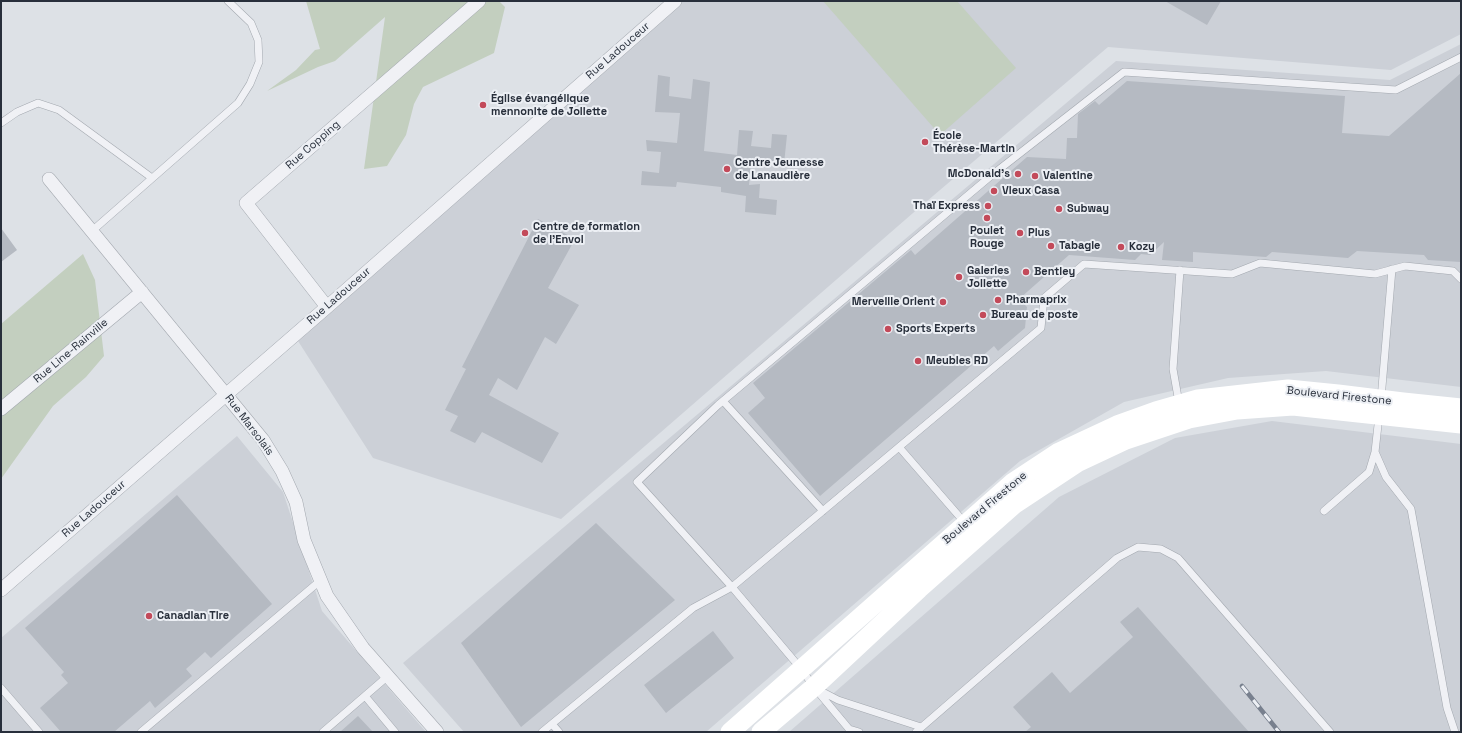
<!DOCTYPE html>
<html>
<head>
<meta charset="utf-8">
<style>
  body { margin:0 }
  #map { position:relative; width:1462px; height:733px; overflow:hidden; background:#dde1e6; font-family:"Space Grotesk",sans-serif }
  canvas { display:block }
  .frame { position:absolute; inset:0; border:2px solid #282f3b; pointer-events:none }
</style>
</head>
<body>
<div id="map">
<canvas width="1462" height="733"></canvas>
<div class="frame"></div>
</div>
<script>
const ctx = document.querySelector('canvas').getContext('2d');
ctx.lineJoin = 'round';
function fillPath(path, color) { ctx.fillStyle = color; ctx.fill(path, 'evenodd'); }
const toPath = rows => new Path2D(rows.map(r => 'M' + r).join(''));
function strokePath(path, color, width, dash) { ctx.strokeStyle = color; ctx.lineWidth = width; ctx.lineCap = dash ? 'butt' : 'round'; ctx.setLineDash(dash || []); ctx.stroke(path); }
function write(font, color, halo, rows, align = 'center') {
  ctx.font = font + ' "Space Grotesk",sans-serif'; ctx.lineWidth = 4; ctx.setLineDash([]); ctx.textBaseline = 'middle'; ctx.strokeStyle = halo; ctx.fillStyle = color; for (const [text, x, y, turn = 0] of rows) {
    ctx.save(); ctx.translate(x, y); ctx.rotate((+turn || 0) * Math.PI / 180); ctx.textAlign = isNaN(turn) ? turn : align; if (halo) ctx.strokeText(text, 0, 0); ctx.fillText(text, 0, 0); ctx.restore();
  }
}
const built = toPath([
  [682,1,1461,1,1461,34,1391,70,1108,47,913,213,561,519,373,458,298,341],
  [1461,44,1461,387,1326,371,1228,378,1124,402,1020,461,706,732,464,732,403,663,1116,61,1390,80],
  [1272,421,1461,444,1461,732,789,732,1059,497,1175,438],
  [237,436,283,492,322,611,426,732,1,732,1,638]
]);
const green = toPath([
  [306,1,499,1,505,7,494,53,423,87,414,104,406,135,387,166,364,169,385,17,335,61,318,67,267,91,296,70,315,50,320,49],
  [823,1,957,1,1016,68,940,135],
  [83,254,95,280,104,356,86,377,53,406,1,479,1,324]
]);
const building = toPath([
  [1165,1,1221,1,1207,25],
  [1461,73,1461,262,1428,260,1424,255,1357,251,1348,258,1272,252,1266,257,1193,252,1193,262,1162,260,1164,242,1150,255,1141,254,1135,260,1069,255,1019,299,1027,307,1025,328,998,351,994,346,820,496,748,413,765,398,753,383,911,250,915,255,1027,157,1066,159,1067,138,1077,138,1078,114,1095,101,1099,105,1127,81,1345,96,1342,133,1389,136],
  [658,75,670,77,669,96,691,99,693,79,710,82,704,151,737,155,739,130,753,131,751,146,771,148,772,134,787,135,784,164,751,161,749,185,760,184,759,198,777,200,776,215,745,212,746,196,721,192,721,187,677,182,676,187,641,185,642,171,659,173,661,152,647,151,646,140,677,143,680,113,655,112],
  [538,219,575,239,548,288,579,305,556,344,545,337,517,390,498,378,489,395,559,433,542,463,482,432,475,443,450,431,458,416,445,410,466,369,462,367],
  [1,228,17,250,1,262],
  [177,495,272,604,211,658,205,652,186,669,192,676,155,708,150,701,114,732,61,732,40,708,68,683,61,675,64,672,25,628],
  [596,523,675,600,521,727,461,643],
  [1138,607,1249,732,1025,732,1031,727,1013,707,1052,672,1070,693,1133,637,1120,622],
  [713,631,734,658,666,713,644,685],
  [358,716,373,732,340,732]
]);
const service = toPath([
  [1,123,17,112,38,103,59,110,152,178],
  [92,231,238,103,250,84,259,62,258,40,251,23,228,1],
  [1381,399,1392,269],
  [723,401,823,511],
  [1179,403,1173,369,1180,270],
  [1379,416,1375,452,1386,477,1411,509,1447,708,1455,732],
  [899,447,965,523],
  [1324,511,1369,472,1375,452],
  [1,688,39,732],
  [817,689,838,700,921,727],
  [365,696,395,732],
  [552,724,559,732],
  [141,732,321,580],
  [323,732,388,676],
  [542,732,693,608,732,587,1041,328,1044,298,1084,264,1232,274,1260,263,1375,274,1405,266,1453,271,1461,279],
  [859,732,849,729,814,687,802,670,732,587,637,482,718,405,992,175,1124,72,1396,90,1461,57],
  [916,732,1117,558,1138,547,1161,549,1178,558,1330,732]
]);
const minor = toPath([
  [49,179,263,440,282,471,296,502,304,540,327,596,363,648,437,732],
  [327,307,246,203,479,1],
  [1,409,142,292],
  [1,590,327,307,675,1]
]);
const secondary = toPath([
  [730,732,1012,483,1059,452,1117,425,1156,411,1198,399,1288,389,1338,394,1403,402,1461,408],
  [761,732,814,687,919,589,1015,504,1077,463,1126,440,1189,419,1237,410,1293,406,1461,424]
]);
const rail = toPath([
  [1242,686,1279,732]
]);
const markers = [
  [483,105,4,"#c34a5a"],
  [925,142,4,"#c34a5a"],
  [727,169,4,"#c34a5a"],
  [1018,174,4,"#c34a5a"],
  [1035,176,4,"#c34a5a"],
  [994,191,4,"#c34a5a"],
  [988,206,4,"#c34a5a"],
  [1059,209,4,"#c34a5a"],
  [987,218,4,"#c34a5a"],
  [525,233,4,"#c34a5a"],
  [1020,233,4,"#c34a5a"],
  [1051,246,4,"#c34a5a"],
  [1121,247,4,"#c34a5a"],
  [1026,272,4,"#c34a5a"],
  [959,277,4,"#c34a5a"],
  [998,300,4,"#c34a5a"],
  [943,302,4,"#c34a5a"],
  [983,315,4,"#c34a5a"],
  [888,329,4,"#c34a5a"],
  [918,361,4,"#c34a5a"],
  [149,616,4,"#c34a5a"]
];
const streetNames = [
  ["Rue Ladouceur",618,51,-41],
  ["Rue Copping",313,145,-41],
  ["Rue Ladouceur",339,296,-41],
  ["Rue Line-Rainville",71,351,-40],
  ["Boulevard Firestone",1339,396,6],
  ["Rue Marsolais",249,425,53],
  ["Boulevard Firestone",985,508,-40],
  ["Rue Ladouceur",94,509,-41]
];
const poiNames = [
  ["Église évangélique",491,99],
  ["mennonite de Joliette",491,112],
  ["École",933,136],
  ["Thérèse-Martin",933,149],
  ["Centre Jeunesse",735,163],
  ["de Lanaudière",735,176],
  ["McDonald's",1010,174,"right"],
  ["Valentine",1043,176],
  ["Vieux Casa",1002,191],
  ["Thaï Express",980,206,"right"],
  ["Subway",1067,209],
  ["Centre de formation",533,227],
  ["de l'Envol",533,240],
  ["Poulet",987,231,"center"],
  ["Rouge",987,244,"center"],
  ["Plus",1028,233],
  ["Tabagie",1059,246],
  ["Kozy",1129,247],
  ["Galeries",967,271],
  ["Joliette",967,284],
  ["Bentley",1034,272],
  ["Pharmaprix",1006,300],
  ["Merveille Orient",935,302,"right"],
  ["Bureau de poste",991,315],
  ["Sports Experts",896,329],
  ["Meubles RD",926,361],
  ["Canadian Tire",157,616]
];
fillPath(built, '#ccd0d7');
fillPath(green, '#c3cfbf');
fillPath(building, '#b5bac2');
strokePath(service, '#a3a8af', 8);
strokePath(minor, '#a3a8af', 14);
strokePath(service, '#f0f1f5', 7);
strokePath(minor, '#f0f1f5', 13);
strokePath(secondary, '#fff', 19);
strokePath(rail, '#78808e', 4.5);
strokePath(rail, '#eceff4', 3, [9]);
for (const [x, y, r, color] of markers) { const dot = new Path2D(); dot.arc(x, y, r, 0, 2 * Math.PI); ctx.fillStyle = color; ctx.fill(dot); strokePath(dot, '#eceff4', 1.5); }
write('11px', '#282f3b', '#eceff4', streetNames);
write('bold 11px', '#282f3b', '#eceff4', poiNames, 'left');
</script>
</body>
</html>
